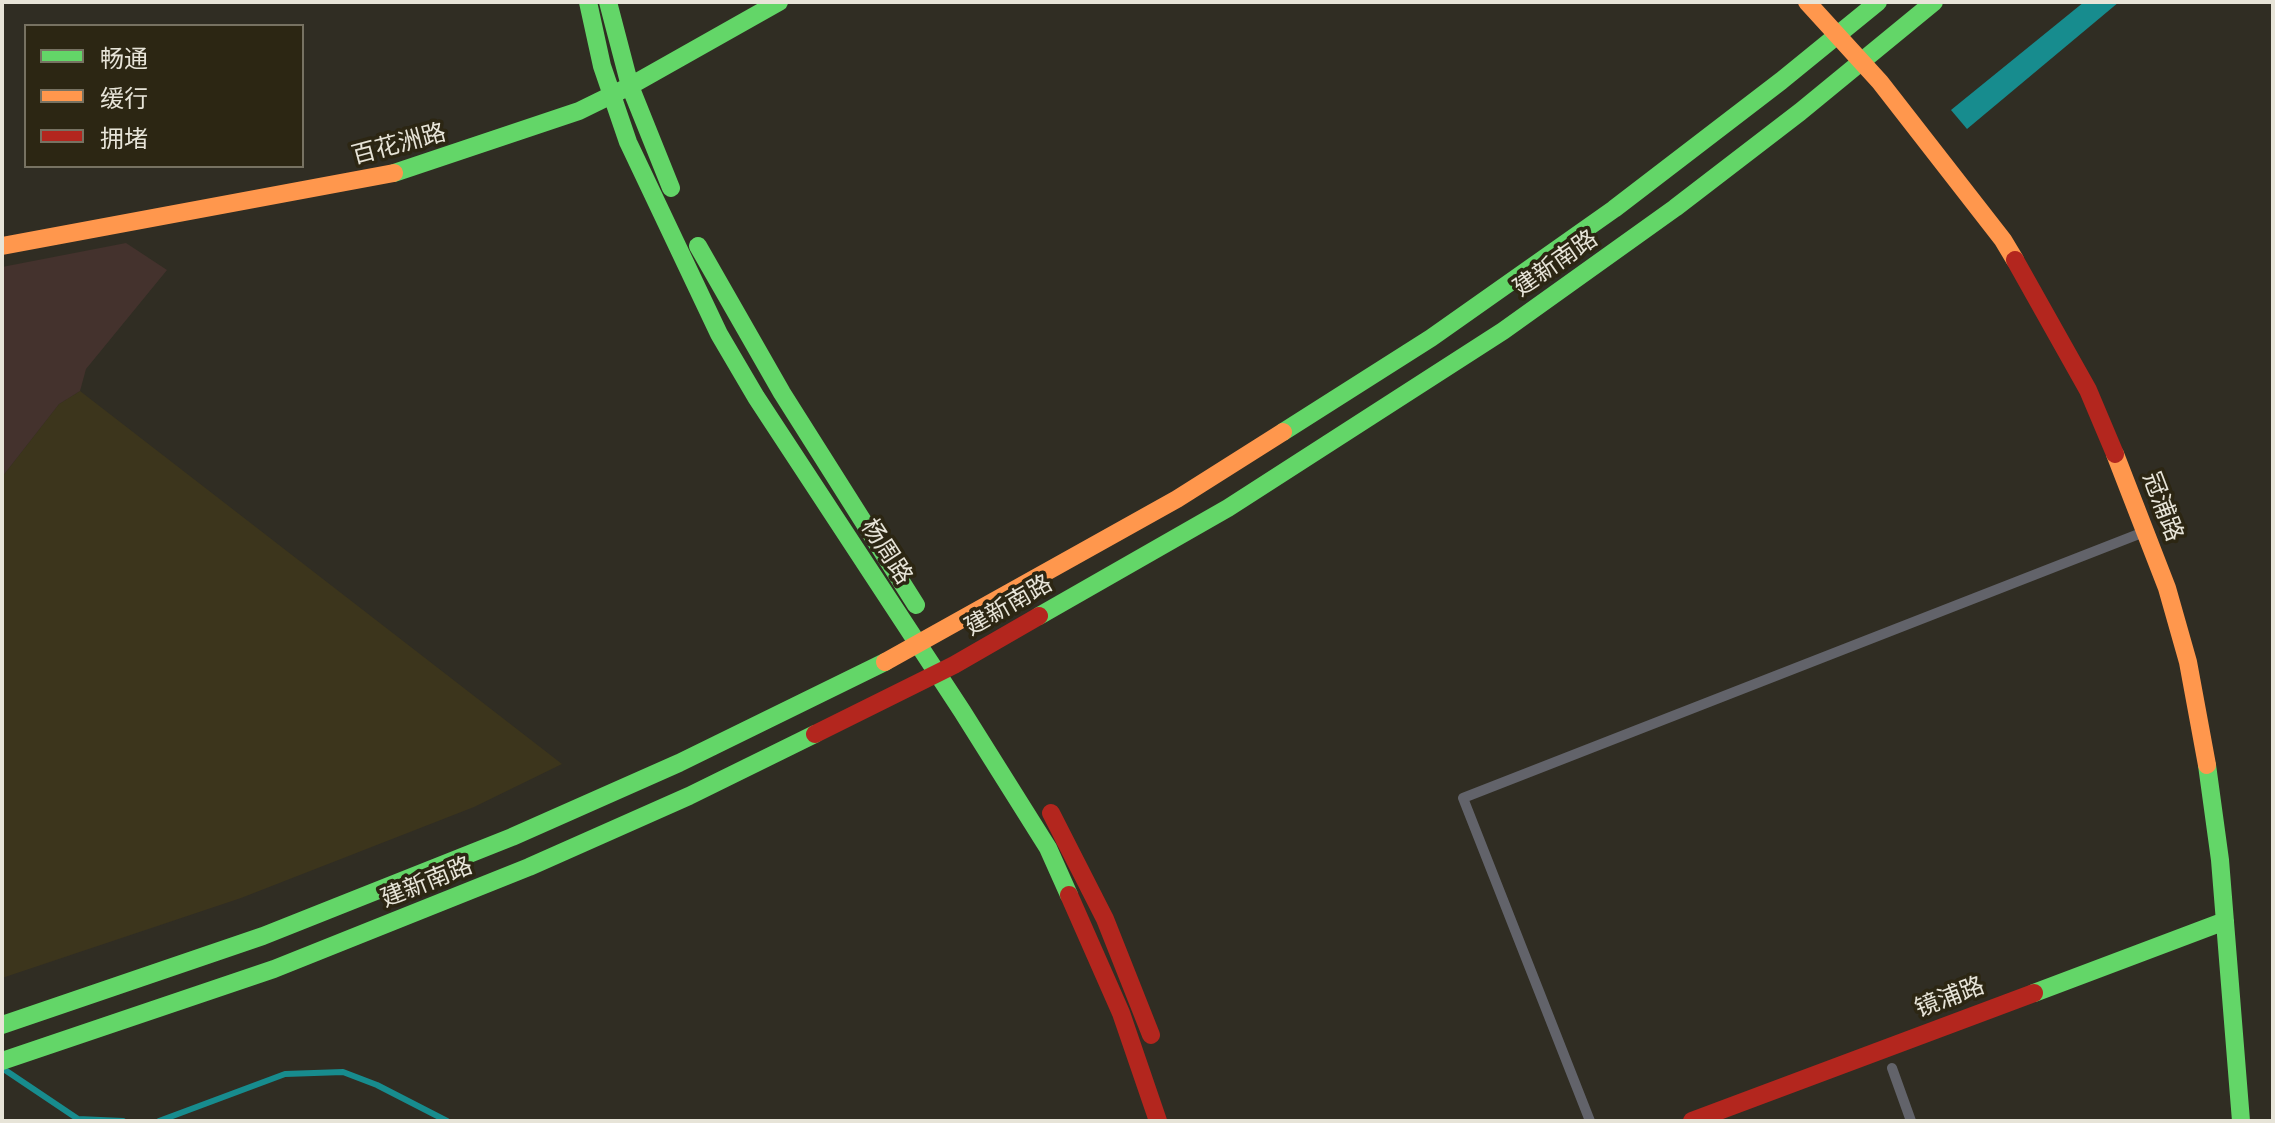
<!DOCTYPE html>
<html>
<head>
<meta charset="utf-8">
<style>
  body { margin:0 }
  #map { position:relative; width:2275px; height:1123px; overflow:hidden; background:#302d23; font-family:Arial,"Noto Sans SC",sans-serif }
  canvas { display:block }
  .frame { position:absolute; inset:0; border:4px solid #e7e4d8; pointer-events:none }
  .legend { position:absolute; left:24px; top:24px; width:280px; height:144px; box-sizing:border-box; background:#2c2613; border:2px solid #777262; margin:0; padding:10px 14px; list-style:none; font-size:24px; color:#e7e4d8 }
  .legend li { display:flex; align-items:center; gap:16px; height:40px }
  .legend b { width:40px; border:2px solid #777262 }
</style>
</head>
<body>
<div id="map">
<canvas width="2275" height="1123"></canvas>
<div class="frame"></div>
<ul class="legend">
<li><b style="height:10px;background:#63d668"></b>畅通</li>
<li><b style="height:10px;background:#ff974d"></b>缓行</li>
<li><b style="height:10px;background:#b3261e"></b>拥堵</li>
</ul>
</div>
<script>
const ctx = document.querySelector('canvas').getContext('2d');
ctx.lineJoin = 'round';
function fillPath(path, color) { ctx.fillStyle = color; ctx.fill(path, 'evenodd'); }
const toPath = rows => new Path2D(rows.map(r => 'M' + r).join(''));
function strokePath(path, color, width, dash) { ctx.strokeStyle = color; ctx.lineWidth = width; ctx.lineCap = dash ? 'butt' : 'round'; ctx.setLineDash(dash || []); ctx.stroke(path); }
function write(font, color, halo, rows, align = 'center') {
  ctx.font = font + ' Arial,"Noto Sans SC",sans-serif'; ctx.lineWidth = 7; ctx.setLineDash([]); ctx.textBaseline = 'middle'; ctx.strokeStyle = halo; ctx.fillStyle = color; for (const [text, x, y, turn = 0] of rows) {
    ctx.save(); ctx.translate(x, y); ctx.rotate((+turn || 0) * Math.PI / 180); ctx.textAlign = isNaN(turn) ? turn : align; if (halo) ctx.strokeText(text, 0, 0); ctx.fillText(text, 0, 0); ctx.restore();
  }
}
const built = toPath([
  [80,391,562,764,474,807,241,898,2,978,2,477,59,404]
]);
const industrial = toPath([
  [126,243,167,270,86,369,80,391,59,404,2,477,2,267]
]);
const water = toPath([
  [2084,2,2119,2,1967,129,1951,110]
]);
const stream = toPath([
  [5,1070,78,1119,123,1121],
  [159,1121,285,1074,343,1072,377,1085,447,1121]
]);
const lane = toPath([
  [1892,1068,1911,1121],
  [1590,1121,1463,798,2144,532]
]);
const fast = toPath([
  [588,2,602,66,628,142,719,334,756,397,962,711,1048,848,1069,895],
  [608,2,630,86,671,188],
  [394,173,579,111,630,86,779,2],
  [698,246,782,393,916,605],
  [1283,432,1431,338,1614,209,1781,81,1878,2],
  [1039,616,1228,508,1503,331,1675,208,1800,112,1934,2],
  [2207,765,2220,860,2241,1121],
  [2034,993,2225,921],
  [2,1025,263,936,512,837,679,763,885,662],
  [2,1061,274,969,529,867,689,796,815,734]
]);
const slow = toPath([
  [1807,2,1880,82,2003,240,2015,260],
  [2,246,394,173],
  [2115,454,2167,588,2188,662,2207,765],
  [885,662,1177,499,1283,432]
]);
const jam = toPath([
  [2015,260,2088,390,2115,454],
  [815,734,954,665,1039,616],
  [1051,813,1105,919,1151,1035],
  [1069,895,1121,1013,1158,1121],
  [1692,1121,2034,993]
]);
const streetNames = [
  ["百花洲路",399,145,-15],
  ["建新南路",1556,264,-35],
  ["冠浦路",2162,507,69],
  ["杨周路",886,552,57],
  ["建新南路",1009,606,-30],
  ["建新南路",427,883,-22],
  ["镜浦路",1950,998,-21]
];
fillPath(built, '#3c351c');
fillPath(industrial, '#44322d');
fillPath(water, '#178c8e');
strokePath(stream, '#178c8e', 6);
strokePath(lane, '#62636a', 10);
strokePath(fast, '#63d668', 18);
strokePath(slow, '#ff974d', 18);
strokePath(jam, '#b3261e', 18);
write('24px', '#e7e4d8', '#2c2613', streetNames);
</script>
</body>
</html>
